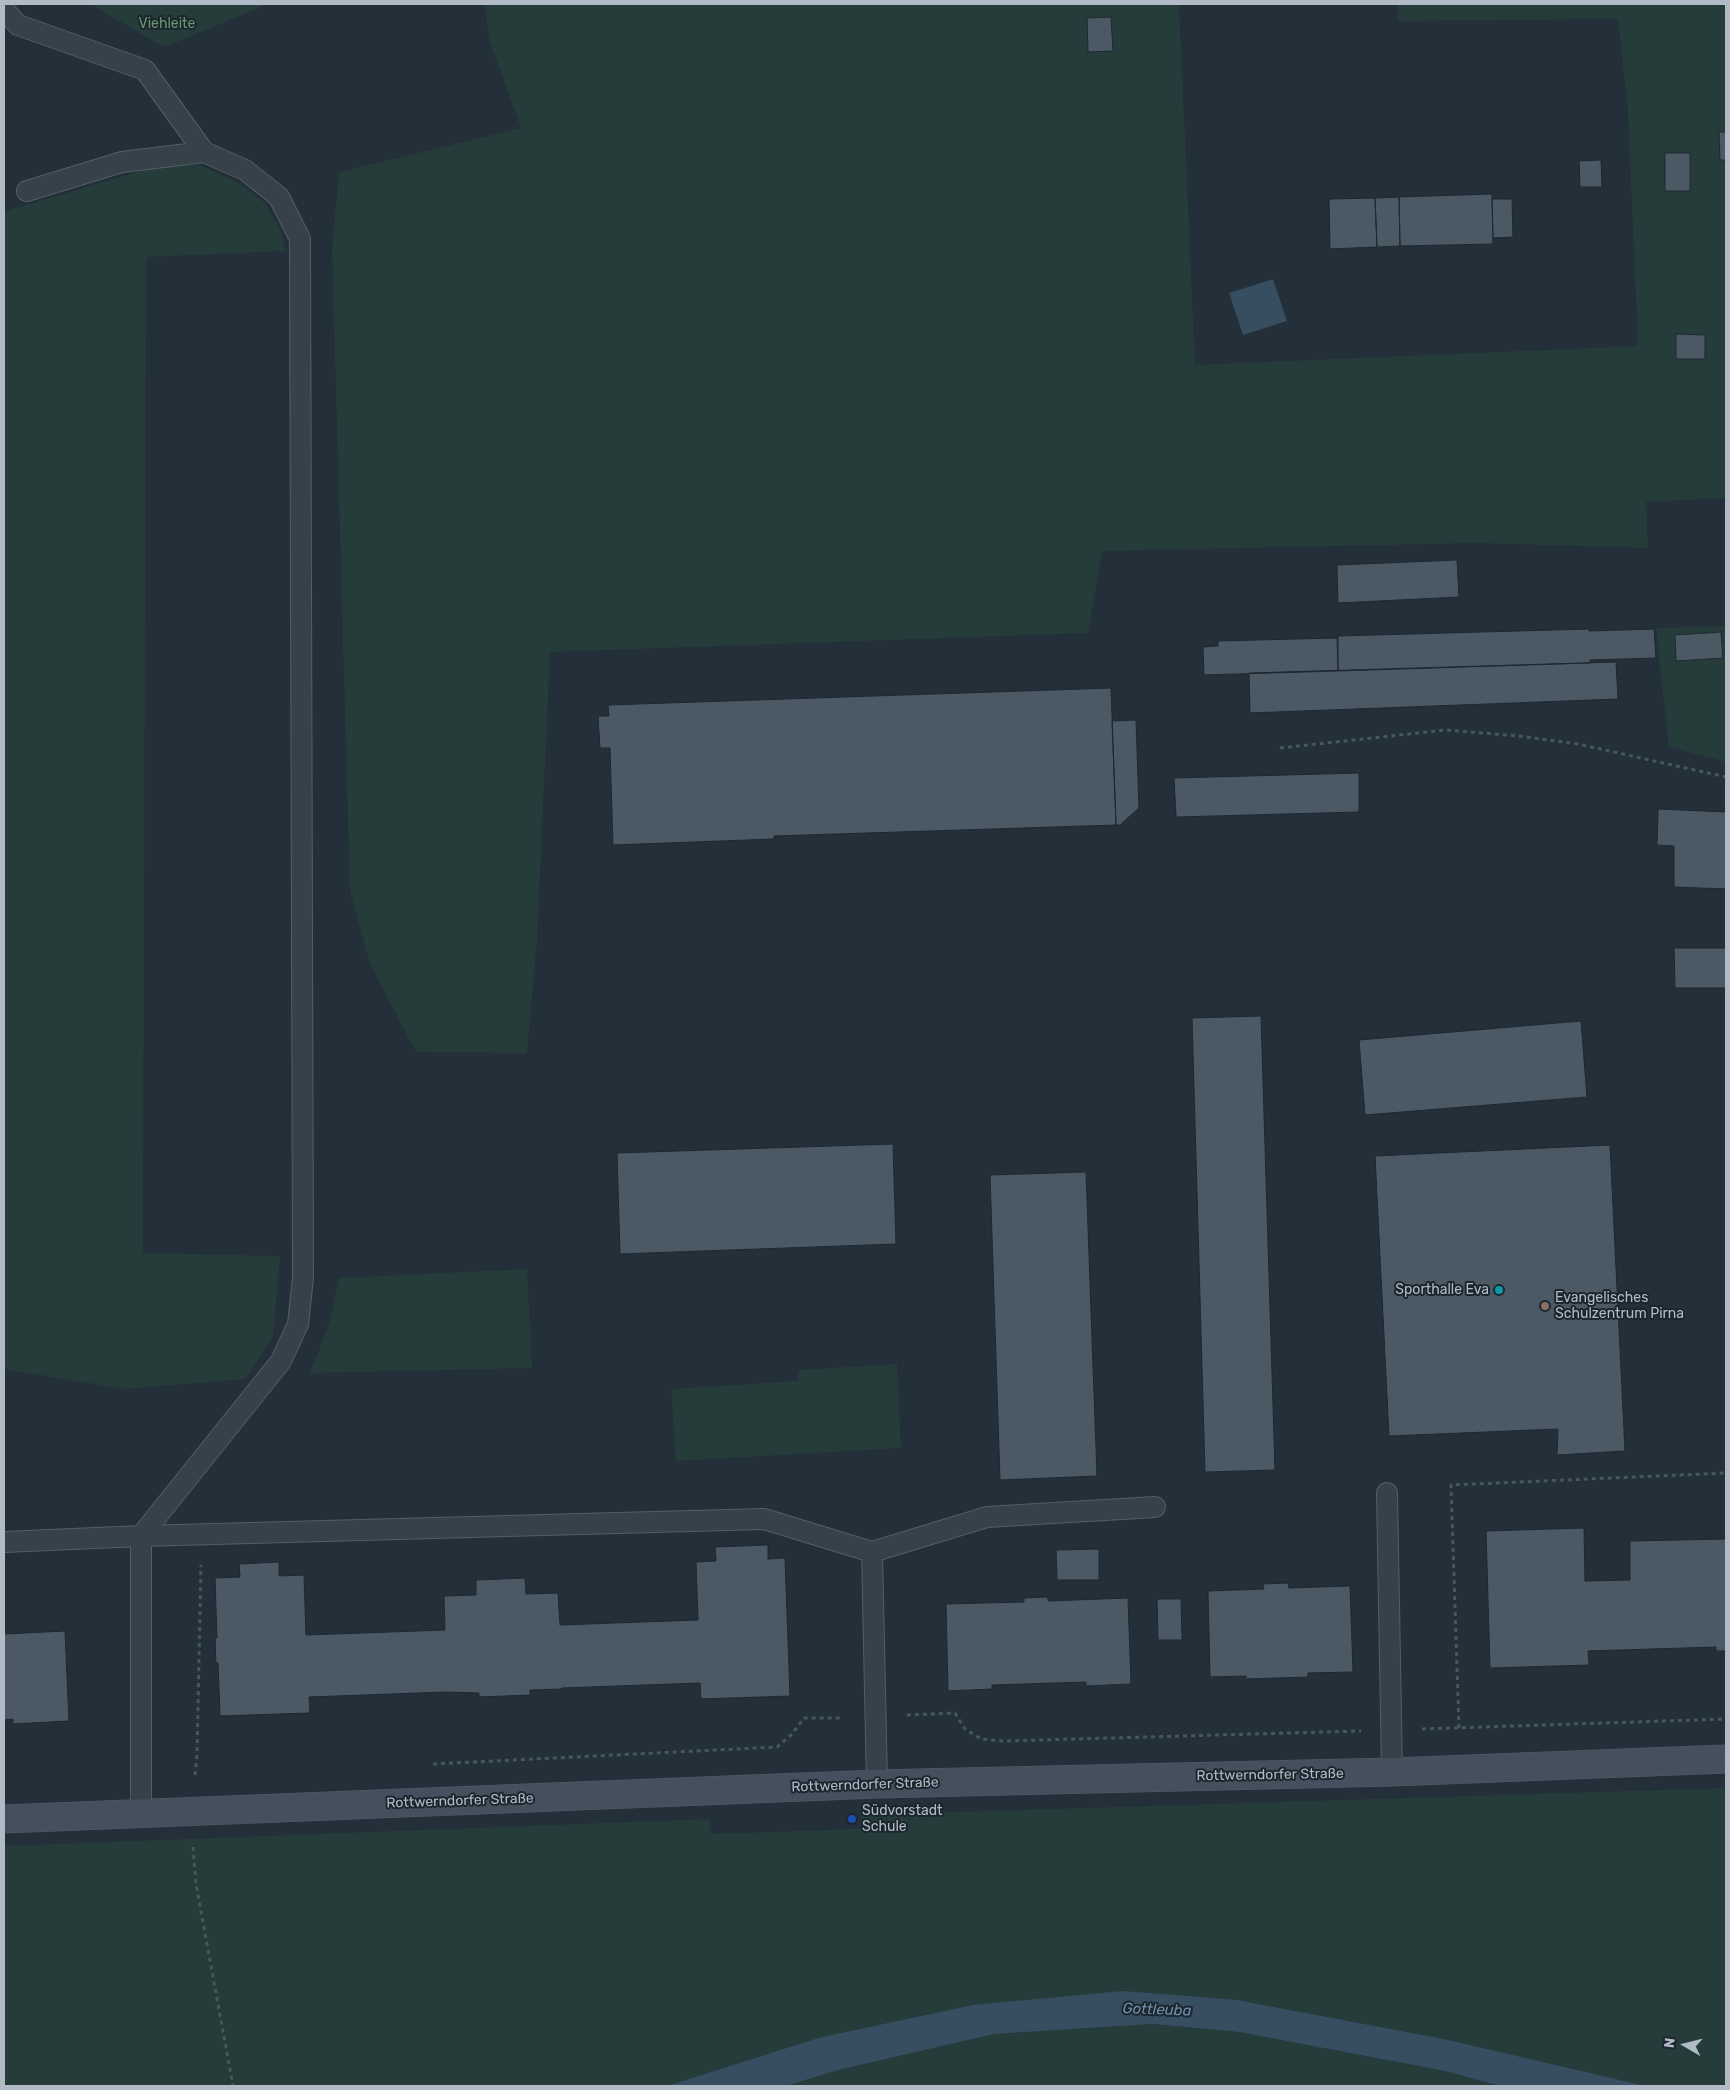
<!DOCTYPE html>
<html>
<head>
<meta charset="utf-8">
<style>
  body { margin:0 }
  #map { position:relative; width:1730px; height:2090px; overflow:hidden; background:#232f39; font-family:Rubik,sans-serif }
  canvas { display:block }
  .frame { position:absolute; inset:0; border:5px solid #b1bbc6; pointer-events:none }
  .north { position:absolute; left:1660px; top:2020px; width:50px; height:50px; -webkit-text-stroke:4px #1c262e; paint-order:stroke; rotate:278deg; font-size:14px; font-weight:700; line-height:20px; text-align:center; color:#b1bbc6 }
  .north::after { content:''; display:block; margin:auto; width:18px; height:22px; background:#b1bbc6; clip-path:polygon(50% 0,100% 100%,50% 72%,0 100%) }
</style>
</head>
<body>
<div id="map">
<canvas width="1730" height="2090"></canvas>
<div class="frame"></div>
<div class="north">N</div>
</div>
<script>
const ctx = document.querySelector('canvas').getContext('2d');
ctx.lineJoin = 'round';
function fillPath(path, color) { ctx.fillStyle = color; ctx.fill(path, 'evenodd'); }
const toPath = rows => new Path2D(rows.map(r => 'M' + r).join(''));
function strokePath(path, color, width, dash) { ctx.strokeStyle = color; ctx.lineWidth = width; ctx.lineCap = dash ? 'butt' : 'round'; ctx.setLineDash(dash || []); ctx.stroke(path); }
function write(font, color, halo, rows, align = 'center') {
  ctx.font = font + ' Rubik,sans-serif'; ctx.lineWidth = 4; ctx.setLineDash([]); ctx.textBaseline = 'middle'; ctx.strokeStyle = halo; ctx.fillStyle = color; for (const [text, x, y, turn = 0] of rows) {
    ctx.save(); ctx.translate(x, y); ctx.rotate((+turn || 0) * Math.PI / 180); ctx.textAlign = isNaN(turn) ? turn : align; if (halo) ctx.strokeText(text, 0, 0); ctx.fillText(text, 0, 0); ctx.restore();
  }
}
const green = toPath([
  [90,4,269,4,164,47],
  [485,4,1179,4,1195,365,1638,346,1628,111,1618,19,1398,21,1398,4,1726,4,1726,498,1646,502,1648,548,1476,543,1102,551,1088,633,550,652,537,940,527,1053,416,1052,370,964,350,891,332,249,339,172,521,128,489,39],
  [163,164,200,165,237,182,265,203,280,229,286,251,146,257,143,1253,280,1256,273,1337,245,1379,125,1389,4,1369,4,212],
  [1726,626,1726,762,1669,747,1656,628],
  [527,1269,532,1368,310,1373,329,1324,339,1278],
  [897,1364,901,1448,676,1461,671,1389,798,1381,798,1370],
  [1726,1788,1726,2086,1646,2086,1444,2039,1238,2000,818,2038,667,2086,4,2086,4,1846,709,1819,711,1834,861,1829,861,1815],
  [1153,2024,1239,2032,1445,2071,1500,2086,786,2086,838,2070,994,2034]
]);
const water = toPath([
  [1273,279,1287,321,1243,335,1229,293],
  [1123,1991,1237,2000,1444,2039,1646,2086,1500,2086,1445,2071,1239,2032,1153,2024,994,2034,838,2070,786,2086,667,2086,818,2038,973,2005]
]);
const building = toPath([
  [1111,17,1113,51,1088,52,1087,18,1111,17],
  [1719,132,1726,132,1726,160,1720,160,1719,132],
  [1665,153,1690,153,1690,191,1665,191,1665,153],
  [1601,160,1602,187,1580,187,1579,161,1601,160],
  [1492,194,1493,244,1400,246,1399,197,1492,194],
  [1399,197,1400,246,1377,247,1375,198,1399,197],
  [1375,198,1377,247,1330,249,1329,199,1375,198],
  [1492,199,1512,199,1513,237,1493,238,1492,199],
  [1676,334,1705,335,1705,359,1676,359,1676,334],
  [1457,560,1459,597,1338,603,1337,565,1457,560],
  [1589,629,1589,631,1654,629,1656,658,1590,660,1590,663,1338,671,1338,636,1589,629],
  [1721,632,1723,658,1676,661,1675,635,1721,632],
  [1337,638,1338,671,1204,675,1203,647,1218,646,1218,641,1337,638],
  [1616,662,1618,699,1250,713,1249,673,1616,662],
  [1111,688,1116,825,774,836,774,839,613,845,610,748,600,748,598,716,609,716,608,705,1111,688],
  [1136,720,1139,808,1120,825,1116,825,1112,721,1136,720],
  [1359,773,1359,812,1176,817,1174,778,1359,773],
  [1658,809,1726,812,1726,889,1674,887,1674,846,1657,845,1658,809],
  [1674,948,1726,948,1726,988,1675,988,1674,948],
  [1261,1016,1275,1470,1205,1472,1192,1018,1261,1016],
  [1581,1021,1587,1097,1365,1115,1359,1040,1581,1021],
  [893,1144,896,1244,620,1254,617,1153,893,1144],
  [1610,1145,1625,1451,1557,1455,1558,1429,1389,1436,1375,1156,1610,1145],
  [1086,1172,1097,1476,1000,1480,990,1175,1086,1172],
  [1584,1528,1585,1581,1630,1580,1630,1541,1726,1539,1726,1651,1716,1651,1716,1647,1588,1651,1589,1665,1490,1668,1486,1531,1584,1528],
  [768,1545,768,1559,785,1558,790,1696,701,1699,700,1683,562,1688,562,1689,530,1690,530,1695,479,1697,479,1693,446,1692,309,1697,310,1713,220,1716,218,1663,216,1663,215,1638,217,1638,215,1578,240,1577,239,1564,279,1562,279,1576,304,1575,306,1635,445,1630,444,1596,476,1595,476,1580,525,1578,526,1594,558,1593,560,1625,698,1620,696,1562,716,1561,715,1547,768,1545],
  [1099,1549,1099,1580,1057,1580,1056,1550,1099,1549],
  [1288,1583,1289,1588,1350,1586,1353,1672,1308,1673,1308,1677,1246,1679,1246,1676,1210,1677,1208,1591,1264,1589,1263,1584,1288,1583],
  [1048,1597,1048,1601,1128,1598,1131,1684,1086,1686,1086,1682,992,1685,992,1689,948,1691,946,1604,1024,1602,1024,1598,1048,1597],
  [1157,1599,1181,1599,1182,1640,1158,1640,1157,1599],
  [65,1631,69,1721,13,1724,13,1719,4,1720,4,1634,65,1631]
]);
const path = toPath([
  [1725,535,1726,535],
  [1280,748,1446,730,1519,736,1578,744,1726,777],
  [907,1715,955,1713,965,1729,981,1739,1004,1741,1361,1731],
  [1459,1728,1451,1485,1726,1473],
  [1422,1729,1726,1719],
  [433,1764,777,1747,791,1735,804,1718,843,1718],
  [195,1775,197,1754,201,1565],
  [193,1847,196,1884,233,2086]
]);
const service = toPath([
  [4,10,18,25,145,70,204,152],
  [1387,1493,1392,1772],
  [4,1542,141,1536,281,1361,298,1324,303,1278,300,239,279,197,245,170,204,152,122,162,27,191],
  [872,1552,987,1517,1155,1507],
  [141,1813,141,1536,764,1519,872,1552,877,1784]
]);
const secondary = toPath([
  [4,1819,877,1784,1392,1772,1726,1759]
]);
const markers = [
  [1499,1290,5,"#0f9aa8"],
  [1545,1306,5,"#8d6e63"],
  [852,1819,5,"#1a4fb4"]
];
const parkNames = [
  ["Viehleite",167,24]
];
const poiNames = [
  ["Sporthalle Eva",1489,1290,"right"],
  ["Evangelisches",1555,1298],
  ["Schulzentrum Pirna",1555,1314],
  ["Südvorstadt",862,1811],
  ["Schule",862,1827]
];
const streetNames = [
  ["Rottwerndorfer Straße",1270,1775,-1],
  ["Rottwerndorfer Straße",865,1785,-2],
  ["Rottwerndorfer Straße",460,1801,-2]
];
const waterNames = [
  ["Gottleuba",1157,2010,2]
];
fillPath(green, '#263c3b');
fillPath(water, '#374d60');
fillPath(building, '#4b5965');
strokePath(building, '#1e2830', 1);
strokePath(service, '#545e68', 22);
strokePath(secondary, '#545e68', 29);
strokePath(path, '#445959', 3, [4, 4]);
strokePath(service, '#36414a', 20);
strokePath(secondary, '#44505d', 28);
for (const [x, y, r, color] of markers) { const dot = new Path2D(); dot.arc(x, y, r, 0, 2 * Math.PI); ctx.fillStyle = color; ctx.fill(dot); strokePath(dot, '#1c262e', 2); }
write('14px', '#69966e', '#1c262e', parkNames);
write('14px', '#b1bbc6', '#1c262e', poiNames, 'left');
write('14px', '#b1bbc6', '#1c262e', streetNames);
write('italic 15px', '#7290a9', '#1c262e', waterNames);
</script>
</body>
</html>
